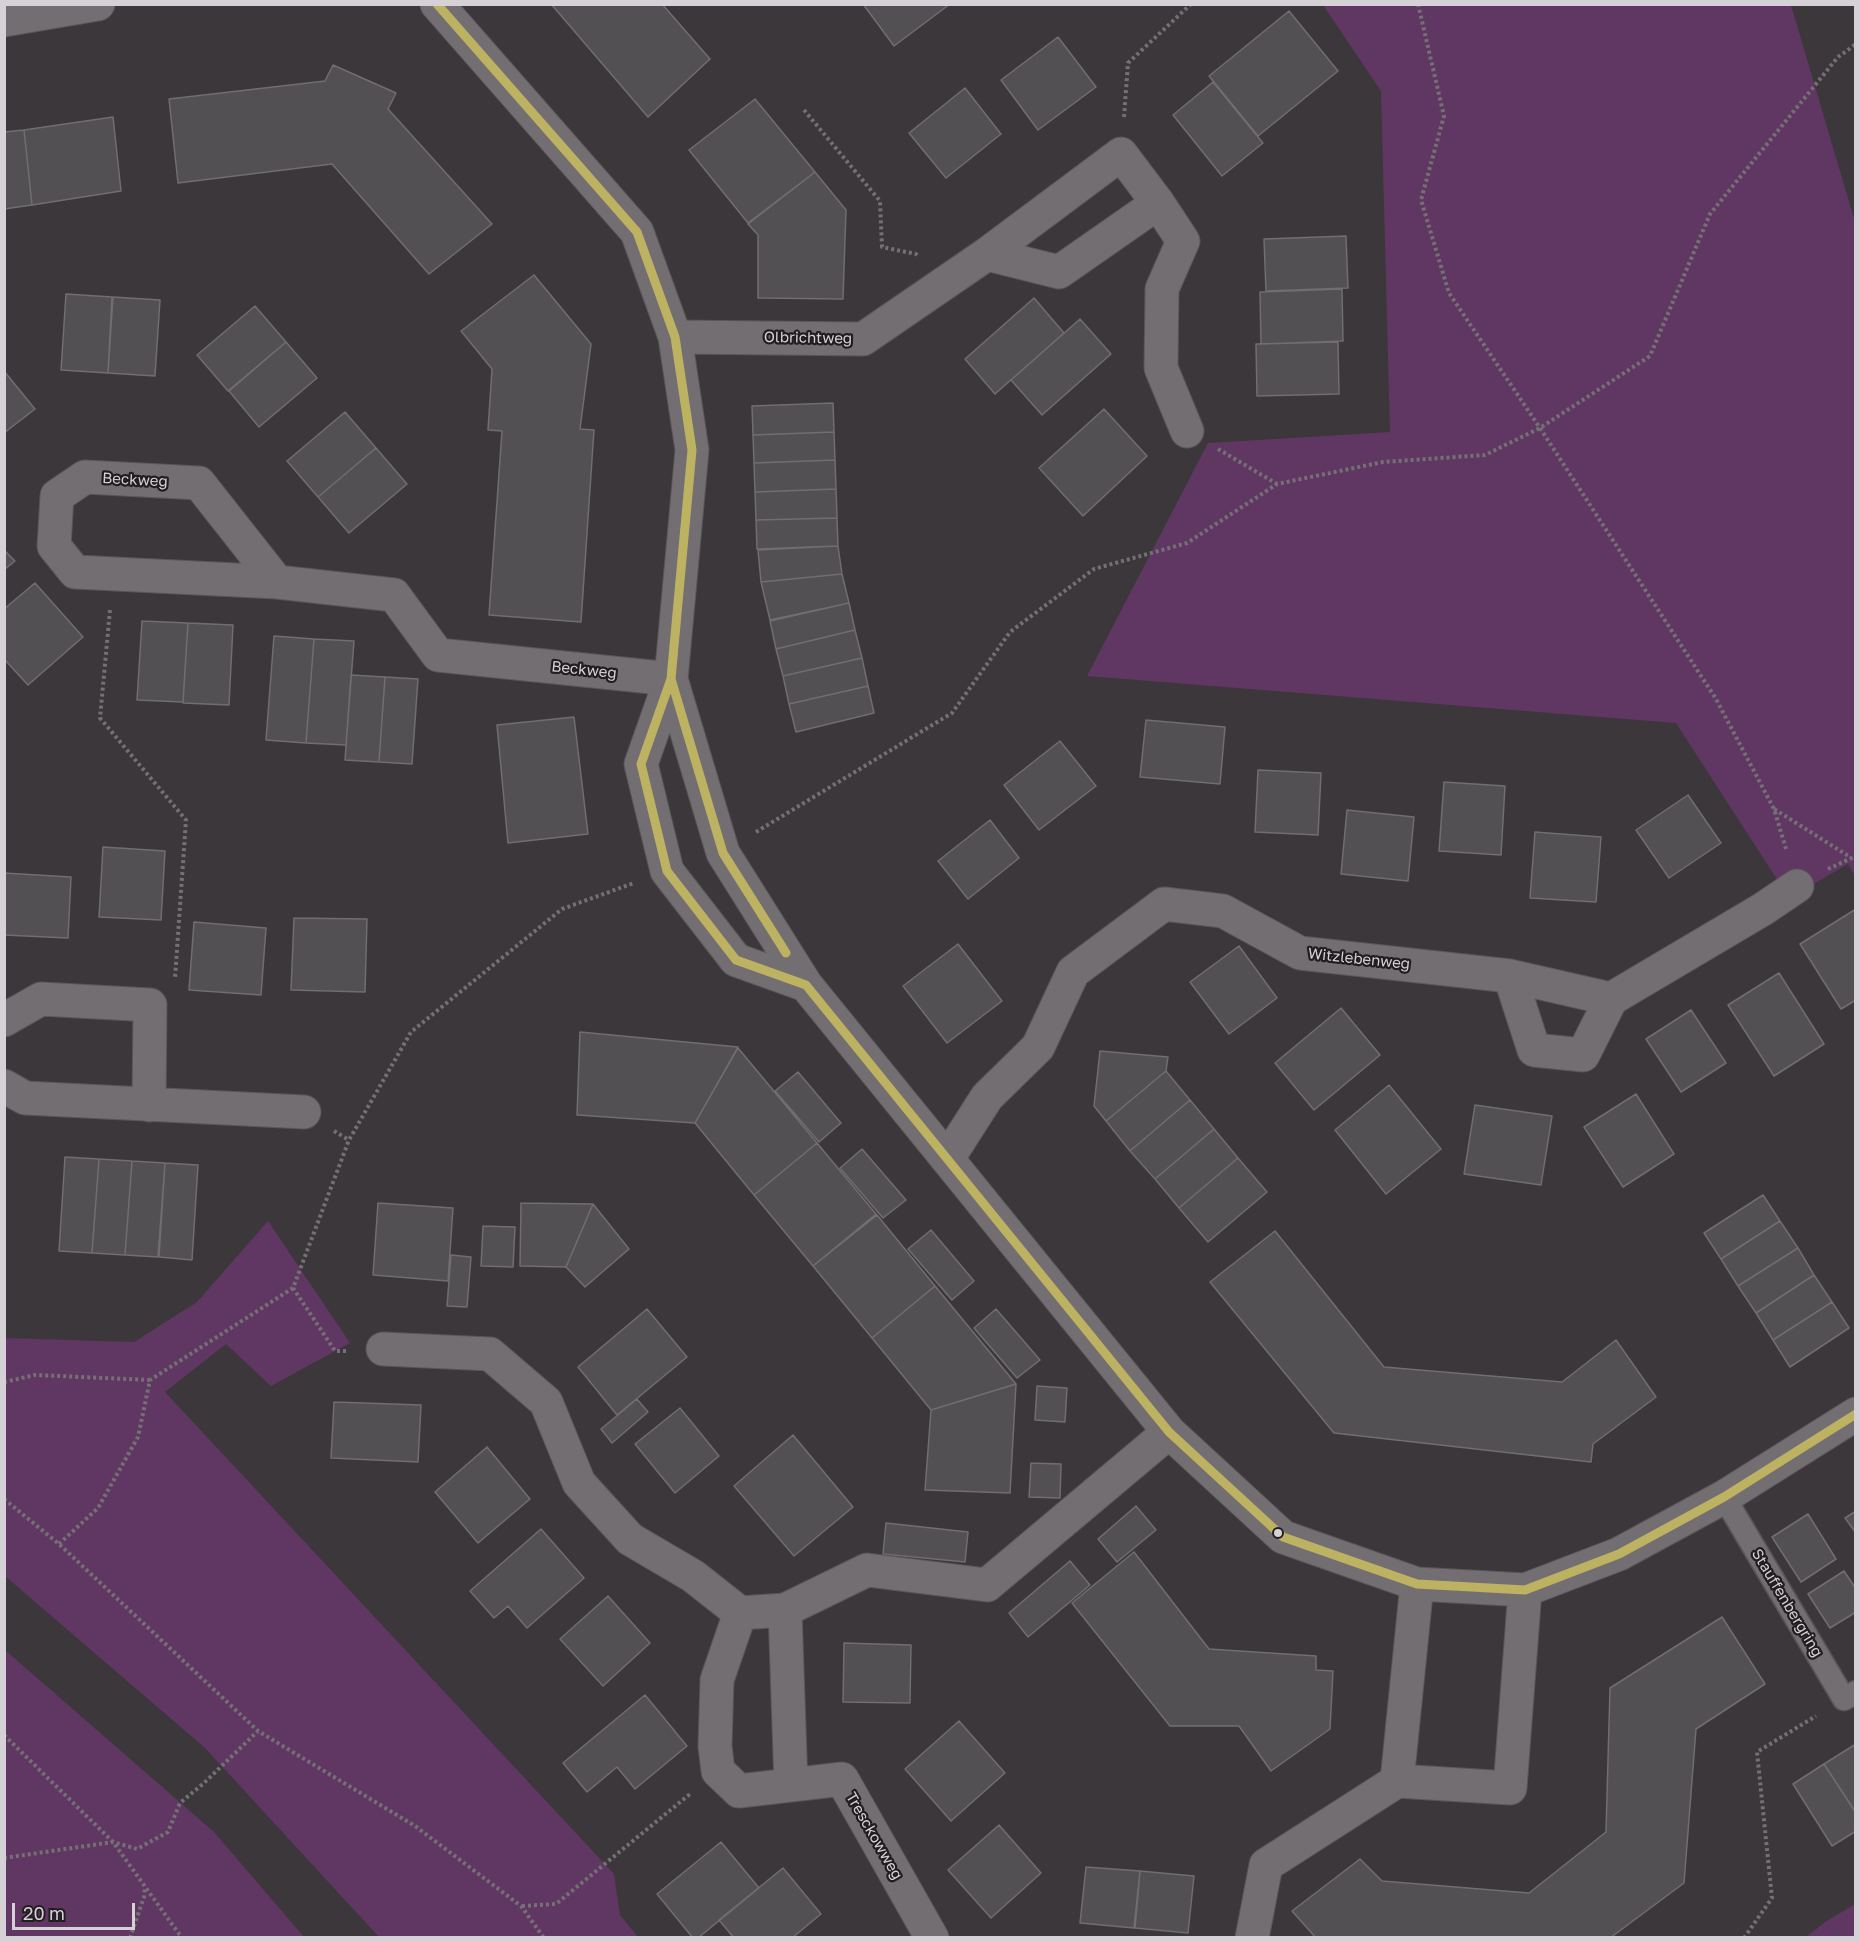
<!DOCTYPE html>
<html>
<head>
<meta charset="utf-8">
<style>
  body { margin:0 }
  #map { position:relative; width:1860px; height:1942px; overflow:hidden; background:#3b373b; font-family:"Golos Text",sans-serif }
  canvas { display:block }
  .frame { position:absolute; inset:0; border:6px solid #d6d1d7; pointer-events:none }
  .scale { position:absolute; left:12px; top:1903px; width:123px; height:27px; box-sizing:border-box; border:3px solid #d6d1d7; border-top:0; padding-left:8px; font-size:18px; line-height:21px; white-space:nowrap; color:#d6d1d7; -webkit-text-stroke:4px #211e21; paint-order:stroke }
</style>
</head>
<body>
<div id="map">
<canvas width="1860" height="1942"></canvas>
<div class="frame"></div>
<div class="scale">20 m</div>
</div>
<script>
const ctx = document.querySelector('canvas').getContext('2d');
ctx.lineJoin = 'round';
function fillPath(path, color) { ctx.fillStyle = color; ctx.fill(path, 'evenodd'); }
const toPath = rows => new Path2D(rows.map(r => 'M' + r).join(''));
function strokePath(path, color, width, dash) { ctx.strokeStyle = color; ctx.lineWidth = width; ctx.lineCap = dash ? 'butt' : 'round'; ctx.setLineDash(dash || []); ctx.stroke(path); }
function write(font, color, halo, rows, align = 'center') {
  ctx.font = font + ' "Golos Text",sans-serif'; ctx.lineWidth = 4.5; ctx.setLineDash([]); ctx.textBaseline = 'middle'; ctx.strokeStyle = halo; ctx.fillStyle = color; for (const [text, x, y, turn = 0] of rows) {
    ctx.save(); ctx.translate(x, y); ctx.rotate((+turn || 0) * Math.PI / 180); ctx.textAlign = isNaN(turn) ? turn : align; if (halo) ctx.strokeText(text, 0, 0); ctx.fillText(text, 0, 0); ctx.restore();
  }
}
const green = toPath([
  [1323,5,1791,5,1855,222,1855,876,1848,864,1789,898,1676,723,1087,676,1208,443,1390,432,1381,91],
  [268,1221,350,1343,271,1386,226,1344,165,1392,614,1874,620,1915,638,1937,379,1937,205,1748,5,1576,5,1338,134,1342,197,1302],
  [5,1650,214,1832,304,1937,5,1937],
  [1855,1904,1855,1937,1806,1937,1825,1922]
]);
const building = toPath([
  [551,4,662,4,710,59,648,117,551,4],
  [863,4,950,4,894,46,863,4],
  [1289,11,1338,71,1258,136,1209,76,1289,11],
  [1058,37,1096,87,1038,130,1001,80,1058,37],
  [333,65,396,93,388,109,492,224,429,274,332,164,178,183,169,99,325,81,333,65],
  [1213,82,1263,143,1222,176,1173,115,1213,82],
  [965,88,1001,134,946,178,909,133,965,88],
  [755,99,815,172,748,223,689,150,755,99],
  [113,117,121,191,32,205,24,130,113,117],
  [24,130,32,205,4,209,4,132,24,130],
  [815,172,846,210,843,299,758,298,758,235,748,224,815,172],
  [1346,236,1348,288,1266,291,1264,239,1346,236],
  [534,275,591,344,580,429,594,430,581,622,489,615,502,431,488,430,492,369,461,331,534,275],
  [1342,289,1343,341,1261,344,1260,292,1342,289],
  [66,294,112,297,108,373,61,370,66,294],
  [113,297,160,300,155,376,108,373,113,297],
  [1034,298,1064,333,995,394,965,359,1034,298],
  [255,306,286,342,228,391,197,355,255,306],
  [1080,319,1111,354,1042,415,1011,380,1080,319],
  [286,342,317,378,259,427,229,391,286,342],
  [1338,342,1339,394,1257,396,1256,344,1338,342],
  [4,371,35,409,4,433,4,371],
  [833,403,834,432,753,435,752,406,833,403],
  [1104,409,1147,456,1083,516,1039,468,1104,409],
  [345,412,376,448,318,497,287,461,345,412],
  [834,432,835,460,754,463,753,435,834,432],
  [376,448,407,484,349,533,318,497,376,448],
  [835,460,836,489,755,492,754,463,835,460],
  [836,489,837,518,756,520,755,492,836,489],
  [837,518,838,546,757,549,756,520,837,518],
  [838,546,842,574,761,582,758,550,838,546],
  [4,550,15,561,4,570,4,550],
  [842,574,849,603,770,620,761,582,842,574],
  [35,583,83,637,28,685,4,659,4,609,35,583],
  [849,603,855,630,776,649,770,621,849,603],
  [142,621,188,623,183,702,137,700,142,621],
  [188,623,233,625,229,705,183,703,188,623],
  [855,630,862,658,783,676,776,649,855,630],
  [274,636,314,639,306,743,266,740,274,636],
  [314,639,354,641,346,745,306,743,314,639],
  [862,658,868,686,789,704,783,676,862,658],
  [351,675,385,677,379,762,345,760,351,675],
  [385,677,418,679,412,764,379,762,385,677],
  [868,686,874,713,796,732,789,704,868,686],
  [574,717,588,834,508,843,497,725,574,717],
  [1146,720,1225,727,1220,784,1140,777,1146,720],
  [1060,741,1096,786,1039,830,1004,785,1060,741],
  [1258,770,1321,773,1318,835,1255,832,1258,770],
  [1444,782,1505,786,1501,855,1439,851,1444,782],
  [1688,795,1721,843,1669,878,1636,830,1688,795],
  [1347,810,1414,817,1408,881,1341,874,1347,810],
  [990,820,1019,858,968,899,938,861,990,820],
  [1535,832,1601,837,1596,902,1530,898,1535,832],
  [103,847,165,851,161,920,99,917,103,847],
  [4,873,71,877,68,938,4,935,4,873],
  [1856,909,1856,1000,1841,1009,1800,944,1856,909],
  [294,918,367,919,365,992,291,990,294,918],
  [194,922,266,928,261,995,189,990,194,922],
  [958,944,1002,1001,947,1043,903,986,958,944],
  [1239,946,1277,998,1229,1034,1190,982,1239,946],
  [1779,973,1824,1044,1774,1076,1728,1005,1779,973],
  [1341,1008,1380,1055,1314,1110,1275,1063,1341,1008],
  [1691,1010,1726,1063,1681,1092,1646,1039,1691,1010],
  [580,1032,738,1047,695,1123,577,1115,580,1032],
  [738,1048,817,1143,754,1195,695,1123,738,1048],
  [1100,1051,1168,1057,1166,1071,1106,1121,1094,1106,1100,1051],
  [1166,1071,1190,1100,1130,1151,1106,1121,1166,1071],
  [798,1072,841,1123,819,1142,775,1091,798,1072],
  [1389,1085,1441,1149,1386,1194,1335,1130,1389,1085],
  [1636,1094,1674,1154,1623,1187,1584,1127,1636,1094],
  [1190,1100,1214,1129,1155,1179,1130,1151,1190,1100],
  [1475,1105,1552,1116,1541,1185,1464,1174,1475,1105],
  [1214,1129,1238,1158,1179,1208,1155,1179,1214,1129],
  [817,1143,876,1214,813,1266,754,1195,817,1143],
  [862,1149,906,1200,883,1218,840,1168,862,1149],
  [65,1157,99,1159,92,1253,59,1251,65,1157],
  [1238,1158,1267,1192,1208,1242,1179,1208,1238,1158],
  [99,1159,132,1161,125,1255,92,1253,99,1159],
  [132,1161,165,1163,158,1257,125,1255,132,1161],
  [165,1163,198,1165,192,1260,159,1257,165,1163],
  [1763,1195,1780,1221,1721,1259,1704,1233,1763,1195],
  [378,1203,453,1208,448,1281,373,1275,378,1203],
  [521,1203,593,1204,566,1267,520,1266,521,1203],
  [593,1204,629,1249,585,1287,566,1267,593,1204],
  [877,1215,935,1286,872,1338,813,1266,877,1215],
  [1780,1221,1798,1248,1738,1286,1721,1259,1780,1221],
  [483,1226,515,1227,513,1267,481,1266,483,1226],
  [931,1230,974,1281,952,1300,908,1249,931,1230],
  [1275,1231,1384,1367,1562,1382,1616,1340,1656,1397,1593,1444,1591,1462,1334,1433,1210,1282,1275,1231],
  [1798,1248,1814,1275,1756,1313,1738,1286,1798,1248],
  [451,1255,471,1257,467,1307,447,1306,451,1255],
  [1814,1275,1832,1302,1773,1340,1756,1313,1814,1275],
  [935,1286,1016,1384,931,1410,872,1338,935,1286],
  [1832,1302,1849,1328,1790,1367,1773,1340,1832,1302],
  [647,1309,687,1357,617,1415,578,1367,647,1309],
  [996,1309,1040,1360,1017,1378,974,1328,996,1309],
  [1016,1384,1010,1493,925,1490,931,1410,1016,1384],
  [1037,1386,1067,1388,1065,1422,1035,1420,1037,1386],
  [637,1399,648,1412,612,1443,601,1429,637,1399],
  [334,1402,421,1405,418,1462,331,1458,334,1402],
  [680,1408,719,1456,675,1493,635,1444,680,1408],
  [793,1435,853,1507,794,1556,734,1486,793,1435],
  [487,1447,530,1499,478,1543,435,1492,487,1447],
  [1031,1463,1061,1464,1060,1498,1029,1497,1031,1463],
  [1136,1506,1156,1530,1117,1562,1098,1539,1136,1506],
  [1856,1511,1856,1533,1845,1518,1856,1511],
  [1808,1514,1836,1559,1801,1582,1772,1537,1808,1514],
  [886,1523,968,1532,965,1562,883,1554,886,1523],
  [541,1529,584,1578,527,1628,508,1606,494,1618,470,1591,541,1529],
  [1134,1552,1209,1649,1316,1656,1316,1670,1333,1671,1330,1729,1271,1771,1239,1726,1170,1726,1072,1603,1134,1552],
  [1070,1561,1090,1585,1028,1637,1009,1613,1070,1561],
  [1844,1571,1856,1589,1856,1612,1830,1628,1808,1594,1844,1571],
  [608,1596,650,1643,603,1686,560,1639,608,1596],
  [1722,1617,1765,1684,1696,1729,1684,1883,1610,1938,1316,1938,1292,1911,1360,1859,1382,1881,1529,1893,1606,1832,1610,1688,1722,1617],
  [844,1643,911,1645,910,1703,843,1702,844,1643],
  [645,1695,687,1746,635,1789,617,1767,587,1792,563,1763,645,1695],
  [959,1721,1005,1773,951,1821,905,1769,959,1721],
  [1856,1744,1856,1813,1824,1764,1856,1744],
  [1824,1764,1856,1813,1856,1831,1832,1846,1793,1784,1824,1764],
  [999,1825,1041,1873,991,1918,948,1870,999,1825],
  [721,1842,759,1888,698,1938,693,1938,657,1894,721,1842],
  [1086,1867,1140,1871,1134,1928,1080,1923,1086,1867],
  [783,1868,821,1914,792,1938,734,1938,719,1920,783,1868],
  [1140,1871,1194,1876,1188,1933,1135,1928,1140,1871]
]);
const path = toPath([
  [1418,4,1444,116,1421,200,1449,293,1540,428,1716,699,1774,809],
  [804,110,880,201,882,247,916,254,918,257],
  [1124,117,1128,63,1191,4],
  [1218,449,1277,484],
  [110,610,100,718,186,820,175,978],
  [756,832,952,713,1010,632,1094,569,1187,543,1277,484,1383,462,1485,455,1540,428,1650,356,1710,214,1838,57,1856,44],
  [1786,849,1774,809,1850,857],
  [1828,869,1856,856],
  [334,1131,349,1140],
  [346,1351,335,1351,293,1288,349,1140,411,1032,562,909,634,883],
  [4,1382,35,1375,150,1380],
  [4,1499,59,1544,258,1731,415,1826,521,1906,544,1938],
  [59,1544,98,1508,138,1437,150,1380,293,1288],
  [4,1735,113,1842,182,1938],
  [4,1858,113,1842,137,1849,168,1832,180,1803,204,1783,258,1731],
  [522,1906,556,1904,690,1794],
  [130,1938,144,1897,145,1887],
  [1744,1938,1772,1898,1757,1752,1816,1716]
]);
const lane = toPath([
  [1724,1497,1844,1699,1856,1692]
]);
const street = toPath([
  [437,4,637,232,675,337,692,450,671,679,641,764,667,871,736,960,806,985],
  [4,20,98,4],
  [987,254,1059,272,1158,203],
  [675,337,863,339,987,254,1121,154,1158,203,1183,241,1162,289,1161,368,1187,431],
  [277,582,75,572,54,546,57,496,85,477,199,483,277,582,394,595,438,655,671,679],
  [671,679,723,853,806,985,1169,1432,1283,1537,1417,1584,1525,1590,1619,1554,1724,1497,1856,1414],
  [1510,976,1534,1050,1583,1055,1611,999,1763,909,1797,886],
  [4,1020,41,999,150,1005,149,1105],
  [4,1086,25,1098,304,1112],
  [948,1158,987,1097,1038,1047,1073,972,1164,904,1223,911,1300,953,1510,976,1611,999],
  [383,1349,490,1354,546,1402,579,1483,630,1539,693,1576,740,1613,717,1680,715,1746,718,1771,739,1791,791,1785],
  [785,1610,791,1785,842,1779,932,1938],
  [740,1613,785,1610,867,1570,987,1585,1169,1432],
  [1397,1781,1510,1788,1525,1590],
  [1252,1938,1266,1865,1397,1781,1417,1584]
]);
const bus1 = toPath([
  [437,4,637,232,675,337,692,450,671,679,641,764,667,871,736,960,806,985,1169,1432,1283,1537,1417,1584,1525,1590,1619,1554,1724,1497,1856,1414],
  [672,667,671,679,723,853,786,953]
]);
const markers = [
  [1278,1533,5,"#d6d1d7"]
];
const streetNames = [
  ["Olbrichtweg",808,338,1],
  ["Beckweg",135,480,3],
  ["Beckweg",584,670,6],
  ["Witzlebenweg",1359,959,6],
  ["Stauffenbergring",1787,1603,59],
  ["Tresckowweg",874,1836,60]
];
fillPath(green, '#603763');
fillPath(building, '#535053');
strokePath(building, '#716d71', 1.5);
strokePath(lane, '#595559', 25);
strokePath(street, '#595559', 35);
strokePath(path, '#737173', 4, [3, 3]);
strokePath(lane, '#726e72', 22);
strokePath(street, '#726e72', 33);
strokePath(bus1, '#bcb261', 9);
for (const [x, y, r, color] of markers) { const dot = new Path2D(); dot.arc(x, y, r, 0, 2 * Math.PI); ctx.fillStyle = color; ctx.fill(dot); strokePath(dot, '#211e21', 2); }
write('15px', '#d6d1d7', '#211e21', streetNames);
</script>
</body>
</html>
